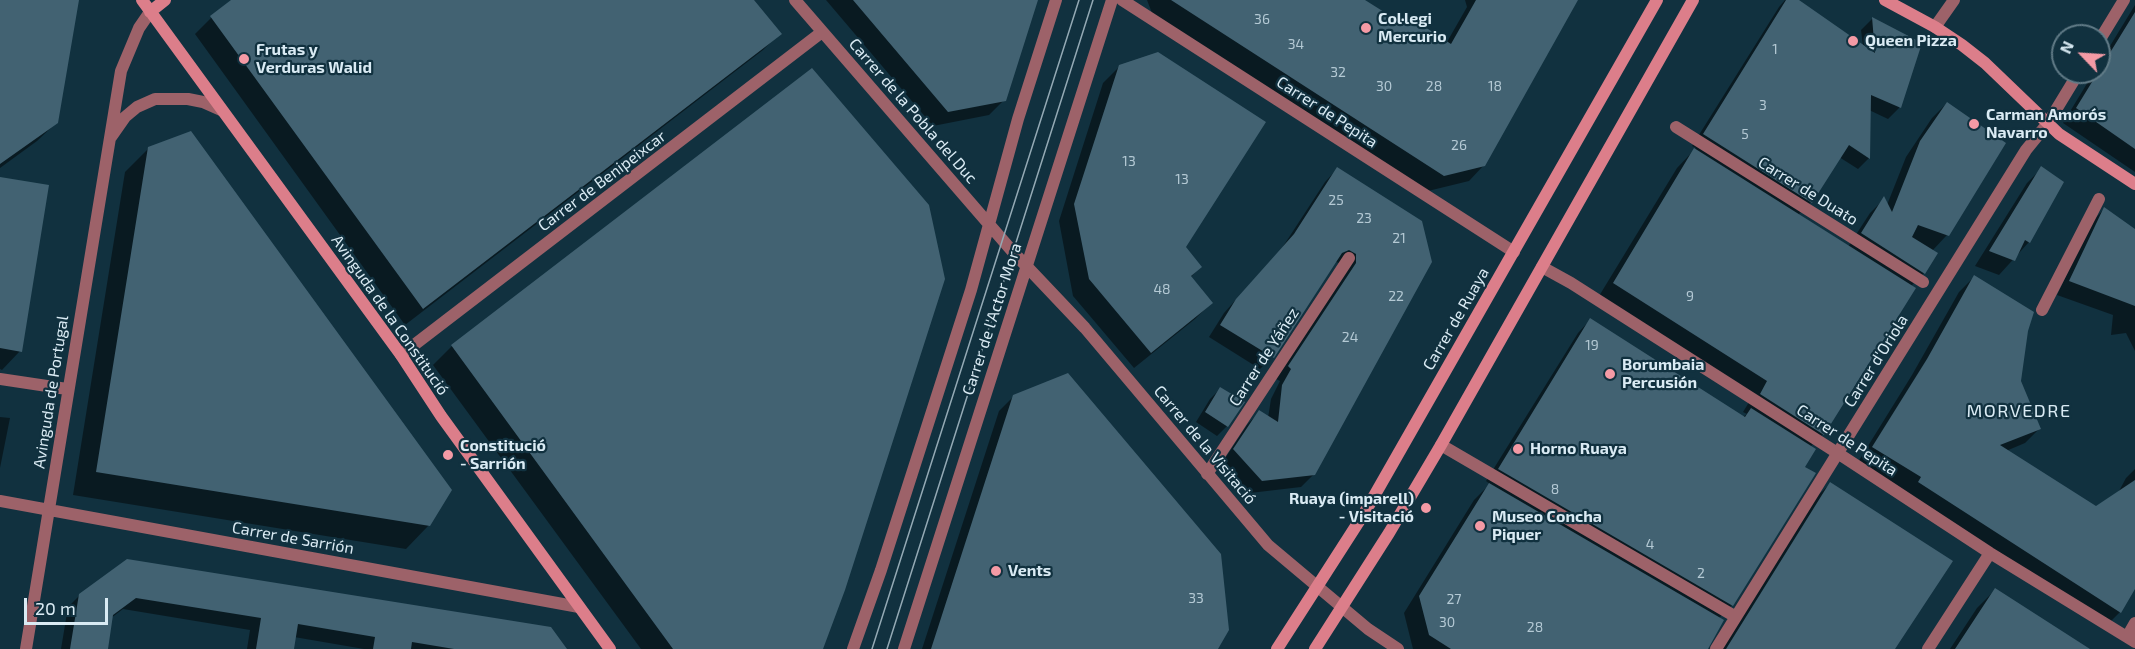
<!DOCTYPE html>
<html>
<head>
<meta charset="utf-8">
<style>
  body { margin:0 }
  #map { position:relative; width:2135px; height:649px; overflow:hidden; background:#11313f; font-family:"Exo 2",sans-serif }
  canvas { display:block }
  .north { position:absolute; left:2051px; top:24px; width:60px; height:60px; box-sizing:border-box; background:#11313f; border:2px solid #617b87; border-radius:50%; rotate:295deg; font-size:16px; font-weight:700; line-height:24px; text-align:center; color:#daebf4 }
  .north::after { content:''; display:block; margin:auto; width:21px; height:27px; background:#f49aa5; clip-path:polygon(50% 0,100% 100%,50% 72%,0 100%) }
  .scale { position:absolute; left:24px; top:598px; width:84px; height:27px; box-sizing:border-box; border:3px solid #daebf4; border-top:0; padding-left:8px; font-size:18px; line-height:21px; white-space:nowrap; color:#daebf4; -webkit-text-stroke:4px #11313f; paint-order:stroke }
</style>
</head>
<body>
<div id="map">
<canvas width="2135" height="649"></canvas>
<div class="north">N</div>
<div class="scale">20 m</div>
</div>
<script>
const ctx = document.querySelector('canvas').getContext('2d');
ctx.lineJoin = 'round';
function fillPath(path, color) { ctx.fillStyle = color; ctx.fill(path, 'evenodd'); }
const toPath = rows => new Path2D(rows.map(r => 'M' + r).join(''));
function strokePath(path, color, width, dash) { ctx.strokeStyle = color; ctx.lineWidth = width; ctx.lineCap = dash ? 'butt' : 'round'; ctx.setLineDash(dash || []); ctx.stroke(path); }
function write(font, color, halo, rows, align = 'center') {
  ctx.font = font + ' "Exo 2",sans-serif'; ctx.lineWidth = 4.5; ctx.setLineDash([]); ctx.textBaseline = 'middle'; ctx.strokeStyle = halo; ctx.fillStyle = color; for (const [text, x, y, turn = 0] of rows) {
    ctx.save(); ctx.translate(x, y); ctx.rotate((+turn || 0) * Math.PI / 180); ctx.textAlign = isNaN(turn) ? turn : align; if (halo) ctx.strokeText(text, 0, 0); ctx.fillText(text, 0, 0); ctx.restore();
  }
}
const shadow = toPath([
  [0,0,77,0,56,123,37,141,0,168],
  [234,0,752,0,780,33,763,50,405,325,195,34,211,18],
  [826,0,1036,0,1004,100,989,115,933,126],
  [1147,0,1363,0,1398,23,1405,16,1447,42,1467,7,1465,0,1575,0,1484,165,1469,181,1428,191,1152,13],
  [1785,0,1796,0,1863,46,1861,30,1872,19,1920,44,1899,108,1888,119,1869,110,1869,158,1858,169,1839,157,1811,202,1798,215,1848,247,1870,213,1884,199,1887,205,1906,157,1932,118,1947,103,1947,235,1932,251,1924,273,1911,286,1823,434,1810,447,1732,605,1719,618,1707,649,1413,649,1404,613,1474,500,1490,484,1486,481,1578,333,1590,320,1743,417,1747,414,1743,412,1751,399,1596,301,1677,168,1696,148,1692,146,1779,7],
  [2135,5,2135,172,2063,123,2094,72,2099,72,2099,64],
  [1119,67,1184,247,1200,267,1190,278,1211,303,1195,319,1134,368,1073,296,1059,221,1103,83],
  [812,70,820,649,641,649,433,365,452,346],
  [149,148,429,525,406,549,73,495,125,172],
  [2042,168,2029,242,1999,275,1975,266,2027,183],
  [1337,169,1420,222,1314,474,1301,487,1250,493,1222,463,1247,425,1259,412,1268,418,1271,399,1280,381,1276,379,1344,266,1335,261,1272,357,1260,369,1209,337,1224,313,1282,248,1325,182],
  [0,178,20,351,2,370,0,369],
  [2104,209,2135,231,2135,351,2126,333,2111,335,2113,315,2057,295,2091,223],
  [1974,277,2027,330,2020,381,2040,428,2025,443,2006,451,2096,508,2118,493,2126,478,2135,469,2135,586,2120,612,2105,627,1858,462,1912,375,1959,292],
  [1220,389,1227,426,1217,436,1196,422,1210,399],
  [1014,396,1216,649,922,649,999,411],
  [0,417,10,418,0,468],
  [1830,484,1893,649,1721,649,1814,499],
  [127,561,565,649,364,649,294,637,292,649,247,649,250,630,123,609,111,618,106,649,61,649,68,607,80,595],
  [1995,590,2087,649,1950,649,1977,608]
]);
const building = toPath([
  [0,0,79,0,58,123,0,164],
  [231,0,754,0,782,34,423,309,210,16],
  [853,0,1038,0,1006,101,948,112],
  [1171,0,1365,0,1400,22,1405,14,1451,44,1476,0,1578,0,1485,166,1444,176],
  [1786,0,1799,0,1875,53,1872,17,1922,43,1901,108,1871,95,1870,159,1849,145,1812,203,1703,134],
  [2135,12,2135,149,2076,108],
  [1158,52,1266,122,1186,247,1202,267,1191,276,1213,303,1151,353,1089,279,1074,204,1119,65],
  [812,68,929,205,945,279,845,590,823,649,673,649,451,345],
  [1947,102,2006,143,1949,236,1918,225,1912,237,1938,253,1925,274,1861,233,1884,196,1892,212,1920,141],
  [191,131,452,490,430,526,96,472,148,147],
  [1694,148,1916,288,1824,435,1760,394,1767,381,1613,283],
  [2041,166,2064,182,2030,243,2025,240,2015,261,1989,251],
  [1337,167,1422,221,1432,262,1315,475,1262,481,1233,449,1259,410,1278,422,1282,385,1291,369,1288,366,1356,263,1356,254,1349,250,1342,253,1274,358,1220,325,1236,299,1294,234],
  [0,177,49,185,22,352,0,348],
  [2104,207,2135,229,2135,306,2069,281],
  [1974,275,2034,312,2028,331,2021,381,2041,429,2000,445,2096,506,2135,480,2135,589,2121,613,1918,482,1921,477,1872,447,1927,359],
  [1590,318,1745,417,1751,408,1816,449,1805,467,1816,473,1733,606,1498,469],
  [1068,373,1221,554,1229,630,1218,649,931,649,1013,395],
  [1220,387,1245,402,1228,427,1205,412],
  [1830,482,1953,561,1895,649,1726,649],
  [1489,483,1724,620,1708,649,1451,649,1429,635,1419,596],
  [127,559,551,627,567,649,454,649,412,642,411,649,373,649,375,637,298,624,294,649,256,649,261,618,136,598,113,615,108,649,70,649,79,594],
  [1995,588,2090,649,1955,649]
]);
const street = toPath([
  [795,0,1013,252,1085,328,1268,545,1368,629,1398,649],
  [1122,0,1514,252],
  [1935,27,1954,0],
  [2099,41,2124,0],
  [1676,127,1923,282],
  [111,137,125,117,137,107,155,99,188,99,203,102,221,110],
  [1542,267,1571,283,1839,454,1990,553,2135,642],
  [2042,310,2099,199],
  [401,355,822,32],
  [0,379,67,389],
  [1441,445,1736,617],
  [1207,474,1349,258],
  [0,501,579,607],
  [2127,637,2135,623],
  [26,649,121,71,139,28,150,12],
  [853,649,881,570,971,290,1018,119,1056,0],
  [904,649,1112,0],
  [1716,649,2026,150,2048,123,2079,72],
  [1928,649,1990,553]
]);
const secondary = toPath([
  [142,0,401,355,441,416,610,649],
  [1885,0,1935,27,1962,45,1985,63,2059,134,2135,184],
  [150,12,165,0],
  [1277,649,1365,512,1657,0],
  [1315,649,1389,533,1441,445,1693,0]
]);
const tram = toPath([
  [872,649,1079,0],
  [887,649,1093,0]
]);
const markers = [
  [1366,28,6,"#f49aa5"],
  [1853,41,6,"#f49aa5"],
  [244,59,6,"#f49aa5"],
  [1974,124,6,"#f49aa5"],
  [1610,374,6,"#f49aa5"],
  [1518,449,6,"#f49aa5"],
  [448,455,6,"#f49aa5"],
  [1426,508,6,"#f49aa5"],
  [1480,526,6,"#f49aa5"],
  [996,571,6,"#f49aa5"]
];
const numberNames = [
  ["36",1262,19],
  ["34",1296,44],
  ["1",1775,49],
  ["32",1338,72],
  ["30",1384,86],
  ["28",1434,86],
  ["18",1495,86],
  ["3",1763,105],
  ["5",1745,134],
  ["26",1459,145],
  ["13",1129,161],
  ["13",1182,179],
  ["25",1336,200],
  ["23",1364,218],
  ["21",1399,238],
  ["48",1162,289],
  ["22",1396,296],
  ["9",1690,296],
  ["24",1350,337],
  ["19",1592,345],
  ["8",1555,489],
  ["4",1650,544],
  ["2",1701,573],
  ["33",1196,598],
  ["27",1454,599],
  ["30",1447,622],
  ["28",1535,627]
];
const poiNames = [
  ["Col·legi",1378,19],
  ["Mercurio",1378,37],
  ["Queen Pizza",1865,41],
  ["Frutas y",256,50],
  ["Verduras Walid",256,68],
  ["Carman Amorós",1986,115],
  ["Navarro",1986,133],
  ["Borumbaia",1622,365],
  ["Percusión",1622,383],
  ["Constitució",460,446],
  ["- Sarrión",460,464],
  ["Horno Ruaya",1530,449],
  ["Ruaya (imparell)",1414,499,"right"],
  ["- Visitació",1414,517,"right"],
  ["Museo Concha",1492,517],
  ["Piquer",1492,535],
  ["Vents",1008,571]
];
const streetNames = [
  ["Carrer de la Pobla del Duc",913,111,49],
  ["Carrer de Pepita",1327,112,33],
  ["Carrer de Benipeixcar",602,181,-37],
  ["Carrer de Duato",1808,191,32],
  ["Avinguda de la Constitució",390,315,55],
  ["Carrer de l'Actor Mora",992,319,-72],
  ["Carrer de Ruaya",1456,319,-60],
  ["Carrer de Yáñez",1264,357,-57],
  ["Carrer d'Oriola",1876,361,-58],
  ["Avinguda de Portugal",51,392,-81],
  ["Carrer de Pepita",1847,440,33],
  ["Carrer de la Visitació",1205,445,50],
  ["Carrer de Sarrión",293,538,10]
];
const neighbourhoodNames = [
  ["MORVEDRE",2019,411]
];
fillPath(shadow, '#0007');
fillPath(building, '#426272');
strokePath(street, '#9d6269', 12);
strokePath(secondary, '#dc7e8a', 12);
strokePath(tram, '#94aab5', 1.5);
for (const [x, y, r, color] of markers) { const dot = new Path2D(); dot.arc(x, y, r, 0, 2 * Math.PI); ctx.fillStyle = color; ctx.fill(dot); strokePath(dot, '#11313f', 2); }
write('14px', '#b4c9d4', null, numberNames);
write('bold 16px', '#daebf4', '#11313f', poiNames, 'left');
write('16px', '#daebf4', '#11313f', streetNames);
ctx.letterSpacing = '1.5px';
write('18px', '#daebf4', '#11313f', neighbourhoodNames);
ctx.letterSpacing = '0px';
</script>
</body>
</html>
